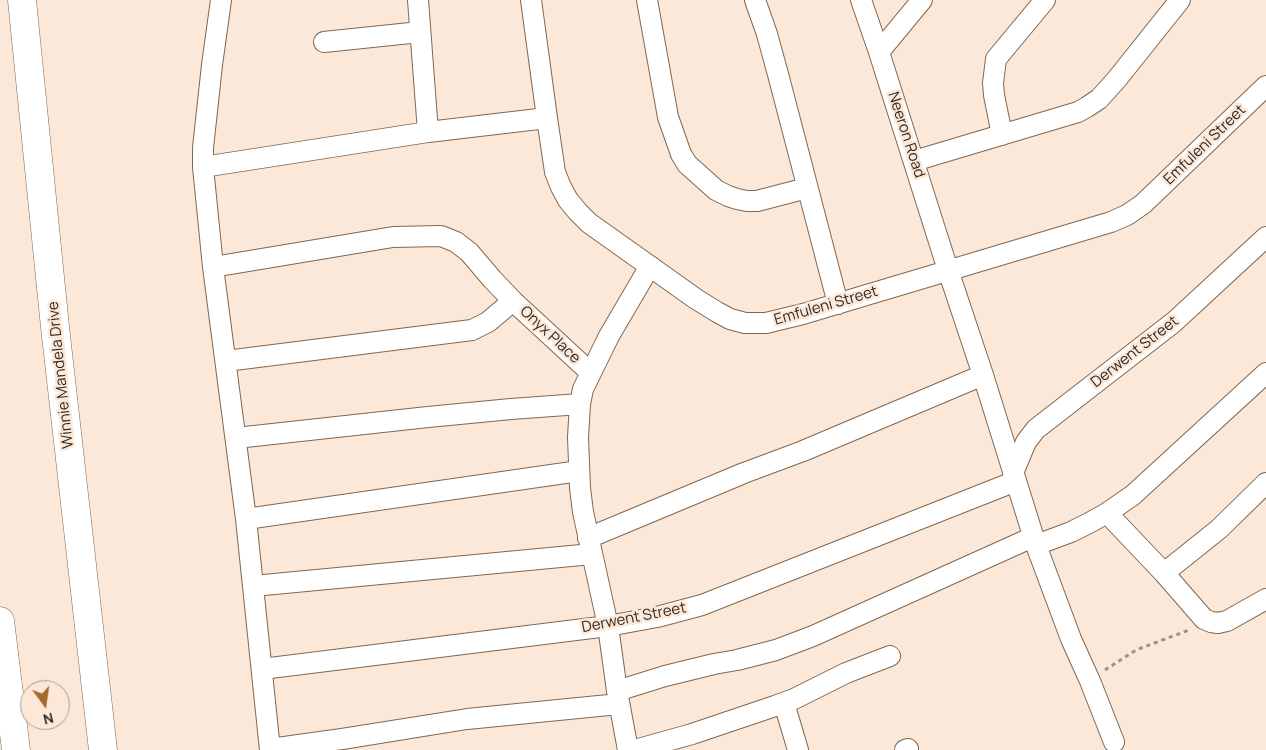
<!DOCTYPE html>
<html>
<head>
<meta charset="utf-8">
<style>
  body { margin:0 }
  #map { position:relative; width:1266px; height:750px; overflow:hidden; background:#fbe8d8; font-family:Manrope,sans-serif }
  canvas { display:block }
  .north { position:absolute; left:20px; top:680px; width:50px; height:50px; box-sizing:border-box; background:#fbe8d8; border:1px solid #ab9b8e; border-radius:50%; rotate:166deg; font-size:14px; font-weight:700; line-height:20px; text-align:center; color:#34281f }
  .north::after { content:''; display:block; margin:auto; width:18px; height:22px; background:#a6692c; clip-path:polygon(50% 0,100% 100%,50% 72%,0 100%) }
</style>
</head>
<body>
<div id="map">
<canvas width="1266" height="750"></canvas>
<div class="north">N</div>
</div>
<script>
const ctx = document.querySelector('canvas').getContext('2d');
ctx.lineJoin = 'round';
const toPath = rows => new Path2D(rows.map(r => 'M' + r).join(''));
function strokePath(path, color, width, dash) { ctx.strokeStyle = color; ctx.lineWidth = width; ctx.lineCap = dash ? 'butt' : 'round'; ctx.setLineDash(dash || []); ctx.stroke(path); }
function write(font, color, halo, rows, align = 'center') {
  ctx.font = font + ' Manrope,sans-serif'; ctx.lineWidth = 5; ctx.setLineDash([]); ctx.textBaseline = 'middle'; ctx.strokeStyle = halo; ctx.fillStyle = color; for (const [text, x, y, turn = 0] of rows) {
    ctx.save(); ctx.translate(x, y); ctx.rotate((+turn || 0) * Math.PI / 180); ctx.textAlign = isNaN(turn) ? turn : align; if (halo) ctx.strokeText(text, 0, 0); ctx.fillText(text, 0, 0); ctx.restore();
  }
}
const path = toPath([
  [1105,670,1136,650,1189,630]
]);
const minor = toPath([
  [221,0,212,65,203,148,203,167,213,267,246,519,270,750],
  [418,0,428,132],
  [531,0,547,118,555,172,561,187,568,200,578,212,589,223,696,299,717,312,730,319,745,323,766,323,803,314,1111,222,1127,215,1143,204,1266,86],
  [647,0,668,117,681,154,687,164,716,190,728,196,737,199,747,201,757,201,807,188],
  [755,0,767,34,779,78,838,304],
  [861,0,879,52,948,270,983,375,1036,545,1071,639,1090,681,1114,742],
  [324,42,420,32],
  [879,52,922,0],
  [1002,135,994,95,993,83,996,59,1045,0],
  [914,161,1078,112,1087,107,1099,99,1117,79,1180,0],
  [203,167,428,132,547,118],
  [213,267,393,237,441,236,456,242,469,252,492,279,513,301,591,373],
  [226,361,472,330,488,322,513,301],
  [236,438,428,417,511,409,580,404],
  [1013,473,1026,442,1036,429,1174,322,1266,237],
  [1107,513,1164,573,1204,619,1211,622,1218,623,1227,621,1266,599],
  [246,519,579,471],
  [588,538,744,473,803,451,983,375],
  [1036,545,1071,532,1089,523,1107,513,1133,495,1266,373],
  [1164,573,1219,529,1266,483],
  [253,586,592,554],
  [262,669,608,626,657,617,702,605,1016,481],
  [617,691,665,676,714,664,737,660,776,650,813,636,1033,537],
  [784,703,798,750],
  [270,749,342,739,467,719,619,704],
  [628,750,617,691,608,626,583,512,580,488,578,437,580,404,583,389,609,336,650,266],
  [635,750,692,734,775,706,794,699,846,673,890,656],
  [905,750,908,749]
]);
const secondary = toPath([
  [22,0,55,327,103,750],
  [0,621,16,750]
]);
const streetNames = [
  ["Neeron Road",906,135,72],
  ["Emfuleni Street",1205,145,-44],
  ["Emfuleni Street",826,306,-16],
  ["Onyx Place",550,335,43],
  ["Derwent Street",1135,352,-38],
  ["Winnie Mandela Drive",61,375,-96],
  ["Derwent Street",634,618,-11]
];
strokePath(minor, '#826750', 22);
strokePath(secondary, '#826750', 29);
strokePath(path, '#a09083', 3, [4, 4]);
strokePath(minor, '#fff', 20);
strokePath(secondary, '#fff', 28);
write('15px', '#34281f', '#fbe8d8', streetNames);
</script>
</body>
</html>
